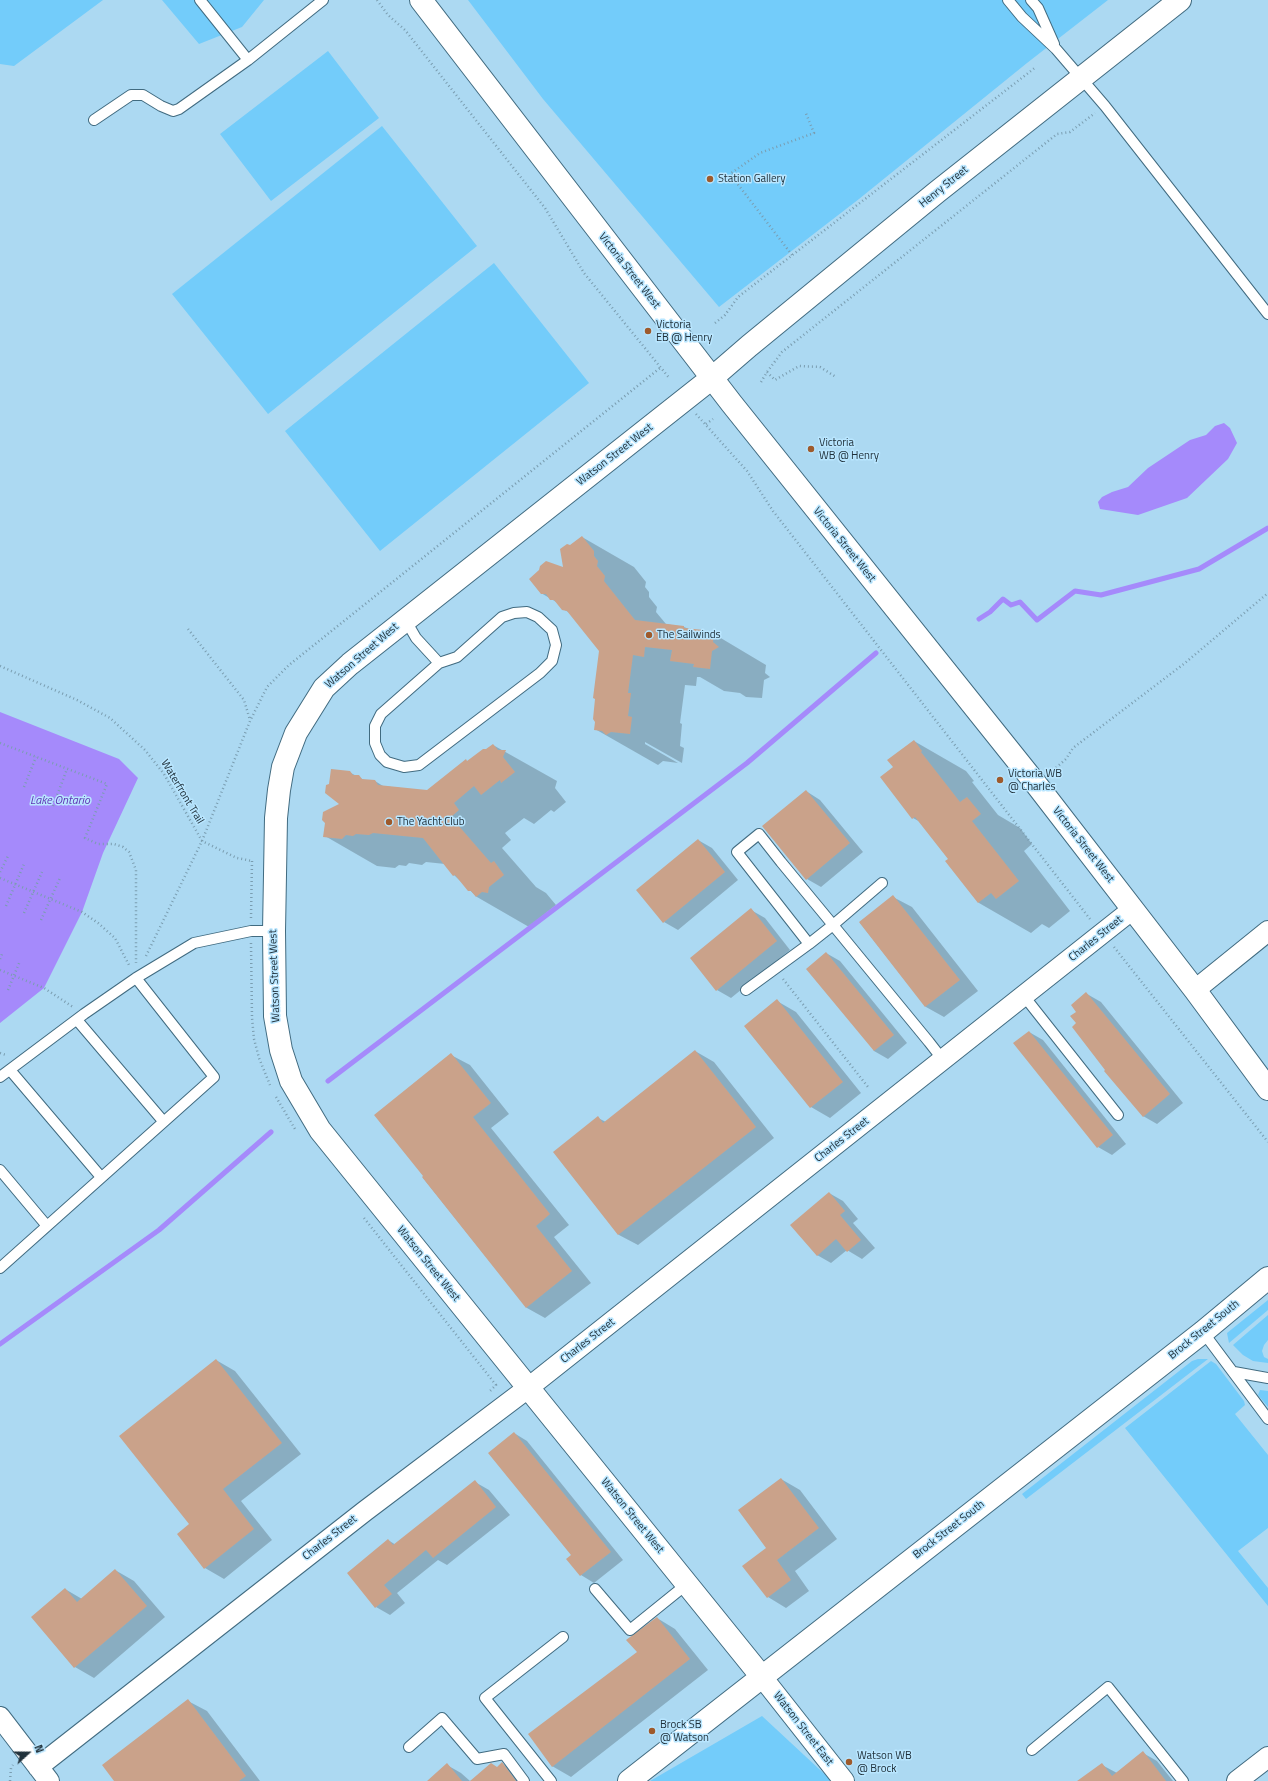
<!DOCTYPE html>
<html>
<head>
<meta charset="utf-8">
<style>
  body { margin:0 }
  #map { position:relative; width:1268px; height:1781px; overflow:hidden; background:#acd9f2; font-family:"Titillium Web",sans-serif }
  canvas { display:block }
  .north { position:absolute; left:8px; top:1733px; width:40px; height:40px; -webkit-text-stroke:3px #b9e6ff; paint-order:stroke; rotate:69deg; font-size:11px; font-weight:700; line-height:16px; text-align:center; color:#20313b }
  .north::after { content:''; display:block; margin:auto; width:14px; height:18px; background:#20313b; clip-path:polygon(50% 0,100% 100%,50% 72%,0 100%) }
</style>
</head>
<body>
<div id="map">
<canvas width="1268" height="1781"></canvas>
<div class="north">N</div>
</div>
<script>
const ctx = document.querySelector('canvas').getContext('2d');
ctx.lineJoin = 'round';
function fillPath(path, color) { ctx.fillStyle = color; ctx.fill(path, 'evenodd'); }
const toPath = rows => new Path2D(rows.map(r => 'M' + r).join(''));
function strokePath(path, color, width, dash) { ctx.strokeStyle = color; ctx.lineWidth = width; ctx.lineCap = dash ? 'butt' : 'round'; ctx.setLineDash(dash || []); ctx.stroke(path); }
function write(font, color, halo, rows, align = 'center') {
  ctx.font = font + ' "Titillium Web",sans-serif'; ctx.lineWidth = 3; ctx.setLineDash([]); ctx.textBaseline = 'middle'; ctx.strokeStyle = halo; ctx.fillStyle = color; for (const [text, x, y, turn = 0] of rows) {
    ctx.save(); ctx.translate(x, y); ctx.rotate((+turn || 0) * Math.PI / 180); ctx.textAlign = isNaN(turn) ? turn : align; if (halo) ctx.strokeText(text, 0, 0); ctx.fillText(text, 0, 0); ctx.restore();
  }
}
const green = toPath([
  [0,0,103,0,14,66,0,64],
  [162,0,264,0,242,27,199,44],
  [468,0,1108,0,1027,63,859,199,719,307,543,99],
  [328,51,379,118,271,201,220,134],
  [382,126,477,246,268,414,172,294],
  [494,263,589,383,380,551,285,431],
  [1268,1300,1268,1310,1229,1343,1227,1333],
  [1268,1315,1268,1340,1264,1345,1262,1351,1264,1357,1268,1359,1268,1363,1253,1361,1243,1355,1233,1345],
  [1198,1359,1208,1359,1026,1499,1022,1494,1192,1361],
  [1211,1361,1216,1364,1244,1401,1245,1405,1235,1414,1268,1455,1268,1528,1238,1551,1268,1588,1268,1606,1125,1428],
  [1260,1390,1268,1391,1268,1407,1258,1395],
  [762,1716,832,1781,650,1781]
]);
const water = toPath([
  [1224,423,1230,428,1237,443,1228,459,1187,498,1138,515,1100,509,1098,502,1102,497,1112,492,1128,487,1148,468,1190,440,1206,435,1215,426],
  [0,712,119,759,138,778,103,853,82,912,44,988,0,1023]
]);
const shadow = toPath([
  [582,537,634,567,646,582,645,587,649,592,649,597,657,607,656,612,666,624,684,627,689,629,714,634,766,665,765,673,770,677,764,680,762,698,746,697,740,693,724,691,700,677,697,677,696,686,685,685,680,723,682,724,680,746,684,748,682,763,645,742,645,744,678,763,663,761,658,765,595,729,600,650,570,613,563,609,558,603,541,593,564,568,571,547],
  [914,741,966,771,974,781,972,782,998,815,1020,828,1032,844,1024,851,1070,911,1049,928,1042,924,1031,933,979,903,946,861,949,859,922,823,913,818,881,777,894,767],
  [493,745,557,781,555,788,566,802,554,812,551,810,534,824,524,818,505,833,511,840,502,848,536,887,546,893,556,905,541,917,540,922,535,922,529,927,477,897,454,875,445,864,426,862,422,865,409,863,406,866,399,865,395,868,377,866,325,836,341,804,349,772,366,781,375,781,383,786,428,791],
  [806,791,820,800,863,852,821,887,807,879],
  [698,840,712,848,738,880,678,930,664,922],
  [893,897,912,907,978,991,944,1017,926,1007,860,923],
  [751,910,765,918,790,950,731,998,717,990],
  [826,953,840,961,907,1043,888,1059,874,1051],
  [1087,994,1101,1002,1183,1103,1157,1124,1143,1116,1107,1070,1077,1012],
  [777,1001,796,1012,861,1093,830,1118,811,1107,746,1026],
  [1029,1032,1043,1040,1126,1144,1112,1155,1098,1147],
  [695,1051,714,1062,774,1138,638,1245,619,1235,554,1152,598,1118,606,1122],
  [451,1055,470,1065,509,1114,491,1128,569,1225,554,1237,591,1283,545,1318,527,1308,423,1178],
  [829,1193,843,1201,858,1219,853,1223,875,1248,862,1259,847,1250,831,1263,817,1255],
  [216,1360,235,1371,301,1454,241,1501,272,1540,224,1579,205,1568,190,1524],
  [514,1433,527,1441,623,1560,594,1583,581,1575],
  [781,1479,800,1490,837,1539,795,1571,809,1591,786,1608,768,1597,768,1548],
  [475,1482,489,1490,510,1515,447,1565,438,1560,397,1593,405,1603,390,1615,376,1607,388,1540,396,1545],
  [115,1570,134,1581,165,1617,94,1678,75,1667,32,1617,65,1589,82,1599],
  [657,1618,675,1629,708,1670,571,1777,552,1766,638,1652],
  [188,1701,207,1711,260,1781,116,1781],
  [1143,1753,1157,1761,1173,1781,1093,1781,1102,1765,1117,1773],
  [502,1764,516,1772,523,1781,470,1781,497,1768],
  [447,1765,461,1773,470,1781,428,1781]
]);
const stream = toPath([
  [979,619,990,612,1003,599,1011,605,1020,602,1037,620,1075,591,1101,595,1199,569,1268,528],
  [328,1081,747,763,876,653],
  [0,1344,159,1230,271,1132]
]);
const building = toPath([
  [582,536,594,551,594,556,598,561,597,566,605,576,604,581,635,620,684,626,684,628,704,630,706,632,714,633,713,642,719,647,712,651,710,669,693,667,694,664,670,661,672,650,645,647,644,657,633,655,628,693,631,693,628,716,632,717,630,734,611,732,606,735,602,731,594,730,595,722,593,719,595,699,593,698,599,651,567,611,562,610,554,600,550,600,546,594,541,594,529,579,539,570,540,566,546,561,563,567,560,549,567,544,570,545],
  [914,740,922,751,921,752,960,802,967,797,981,814,972,821,1019,881,996,899,991,893,978,903,945,861,948,859,915,817,912,819,880,777,893,767,887,760],
  [493,744,498,750,506,750,503,757,515,772,501,783,500,780,481,795,474,786,454,803,459,810,451,817,491,863,494,861,504,875,489,887,488,893,482,892,476,897,471,891,468,891,455,875,453,876,423,838,373,833,369,835,356,834,353,836,346,835,342,839,323,837,325,823,322,820,323,812,339,804,325,793,326,785,329,784,331,769,350,771,353,775,359,775,362,779,375,780,378,785,427,790,466,759,467,761,483,749,486,749],
  [806,790,850,843,806,880,762,826],
  [698,839,725,872,663,923,636,890],
  [893,895,960,980,925,1007,859,922],
  [751,908,777,941,716,991,690,958],
  [826,952,894,1035,874,1051,806,969],
  [1086,992,1170,1094,1143,1117,1104,1071,1105,1070,1072,1027,1076,1023,1070,1016,1076,1012,1071,1005],
  [777,999,843,1082,810,1108,744,1026],
  [1029,1031,1113,1135,1097,1148,1013,1043],
  [695,1050,756,1127,618,1235,553,1152,598,1116,603,1123],
  [451,1053,491,1103,473,1117,550,1214,536,1226,572,1271,526,1308,422,1177,423,1176,374,1115],
  [829,1192,845,1211,840,1215,861,1240,847,1252,836,1239,817,1256,790,1225],
  [216,1359,282,1443,223,1489,254,1529,204,1569,177,1534,189,1524,119,1436],
  [514,1432,611,1552,580,1576,566,1559,571,1555,488,1453],
  [781,1478,819,1528,777,1560,791,1580,767,1598,742,1566,766,1548,738,1510],
  [475,1480,496,1507,433,1558,426,1550,384,1585,392,1594,375,1608,347,1573,388,1539,393,1545],
  [115,1569,147,1606,74,1668,31,1617,65,1588,77,1602],
  [657,1617,690,1659,552,1767,528,1734,637,1652,626,1640],
  [188,1699,246,1776,239,1781,114,1781,102,1765],
  [1143,1751,1166,1781,1077,1781,1102,1763,1112,1776],
  [502,1762,516,1781,470,1781,491,1763,497,1767],
  [447,1763,462,1781,427,1781]
]);
const path = toPath([
  [377,0,388,15,405,30,545,208,584,273,670,379],
  [792,255,730,174,760,153,814,133,805,111],
  [715,323,725,315,738,297,1036,67],
  [767,372,775,380,799,366,820,367,836,377],
  [761,382,767,372,782,352,1057,134,1070,132,1095,113],
  [696,414,747,471,773,511,1090,919],
  [706,424,713,419],
  [188,629,244,700,250,720],
  [0,666,77,700,110,718,145,750,164,774,202,841,237,858,252,861],
  [0,743,107,784,85,838,98,844,114,844,123,847,129,852,136,870,136,963],
  [1050,773,1066,759,1073,748,1185,663,1268,593],
  [24,787,36,757],
  [53,806,67,769],
  [0,872,8,856],
  [0,878,82,912,98,923,115,938,130,967],
  [6,906,24,864],
  [24,913,42,872],
  [251,918,252,861],
  [41,920,60,878],
  [251,943,252,1018,254,1039,259,1058,270,1085],
  [1114,947,1268,1142],
  [146,956,202,841,250,721,267,687,289,665,660,368],
  [0,959,2,954],
  [0,970,44,988,73,1007],
  [783,979,868,1087],
  [8,990,20,961],
  [0,1053,6,1055],
  [276,1097,295,1129],
  [364,1218,496,1385,489,1392],
  [10,1781,11,1768,13,1765]
]);
const lane = toPath([
  [200,0,248,60,323,0],
  [1008,0,1022,17,1056,49,1105,106,1268,314],
  [1031,0,1038,8,1054,44],
  [94,120,131,95,143,95,161,106,173,111,179,109,248,60],
  [405,619,416,638,439,663,457,657,502,617,514,613,527,612,538,617,552,630,556,645,552,661,540,673,419,765,404,767,387,762,380,755,375,743,375,726,381,714,439,663],
  [882,883,833,925,809,944,737,852,759,834,781,862,833,925,929,1042,943,1060],
  [746,990,809,944],
  [1024,996,1118,1115],
  [77,1020,163,1121],
  [10,1070,101,1177],
  [0,1077,84,1014,136,978,194,943,251,931,274,931],
  [0,1170,47,1226],
  [0,1268,214,1077,136,978],
  [1203,1332,1268,1419],
  [1234,1372,1268,1378],
  [595,1589,630,1630,687,1584],
  [409,1747,442,1718,477,1759,504,1754,524,1781],
  [1032,1750,1108,1687,1183,1781],
  [551,1781,485,1698,563,1637]
]);
const street = toPath([
  [1195,990,1268,931],
  [762,1677,844,1781],
  [0,1717,49,1781],
  [38,1767,365,1511,528,1388,1133,909],
  [1237,1781,1268,1757]
]);
const secondary = toPath([
  [421,0,732,404,1036,784,1195,990,1268,1089],
  [762,1677,320,1130,291,1081,281,1050,275,1016,274,931,276,818,279,790,283,767,296,733,324,688,350,664,712,378,749,346,937,192,1180,0],
  [629,1781,1203,1332,1268,1278]
]);
const markers = [
  [710,179,4,"#9e5a2c"],
  [648,331,4,"#9e5a2c"],
  [811,449,4,"#9e5a2c"],
  [649,635,4,"#9e5a2c"],
  [1000,780,4,"#9e5a2c"],
  [389,822,4,"#9e5a2c"],
  [652,1731,4,"#9e5a2c"],
  [849,1762,4,"#9e5a2c"]
];
const poiNames = [
  ["Station Gallery",718,179],
  ["Victoria",656,325],
  ["EB @ Henry",656,338],
  ["Victoria",819,443],
  ["WB @ Henry",819,456],
  ["The Sailwinds",657,635],
  ["Victoria WB",1008,774],
  ["@ Charles",1008,787],
  ["The Yacht Club",397,822],
  ["Brock SB",660,1725],
  ["@ Watson",660,1738],
  ["Watson WB",857,1756],
  ["@ Brock",857,1769]
];
const streetNames = [
  ["Henry Street",944,187,-39],
  ["Victoria Street West",629,271,52],
  ["Watson Street West",615,455,-38],
  ["Victoria Street West",844,545,51],
  ["Watson Street West",362,656,-41],
  ["Waterfront Trail",182,792,59],
  ["Victoria Street West",1083,845,52],
  ["Charles Street",1096,939,-39],
  ["Watson Street West",275,976,-92],
  ["Charles Street",842,1140,-38],
  ["Watson Street West",428,1264,51],
  ["Brock Street South",1204,1330,-39],
  ["Charles Street",588,1341,-38],
  ["Watson Street West",632,1516,51],
  ["Brock Street South",949,1530,-38],
  ["Charles Street",330,1538,-38],
  ["Watson Street East",803,1729,52]
];
const waterNames = [
  ["Lake Ontario",60,801]
];
fillPath(green, '#73ccfa');
fillPath(water, '#a58afb');
fillPath(shadow, '#0003');
strokePath(stream, '#a58afb', 5);
fillPath(building, '#caa28a');
strokePath(lane, '#416b80', 12);
strokePath(street, '#416b80', 22);
strokePath(secondary, '#416b80', 24);
strokePath(path, '#7a9db0', 2.5, [1, 3]);
strokePath(lane, '#fff', 10);
strokePath(street, '#fff', 20);
strokePath(secondary, '#fff', 22);
for (const [x, y, r, color] of markers) { const dot = new Path2D(); dot.arc(x, y, r, 0, 2 * Math.PI); ctx.fillStyle = color; ctx.fill(dot); strokePath(dot, '#b9e6ff', 1.5); }
write('11px', '#20313b', '#b9e6ff', poiNames, 'left');
write('11px', '#20313b', '#b9e6ff', streetNames);
write('italic 12px', '#5e32b4', '#b9e6ff', waterNames);
</script>
</body>
</html>
